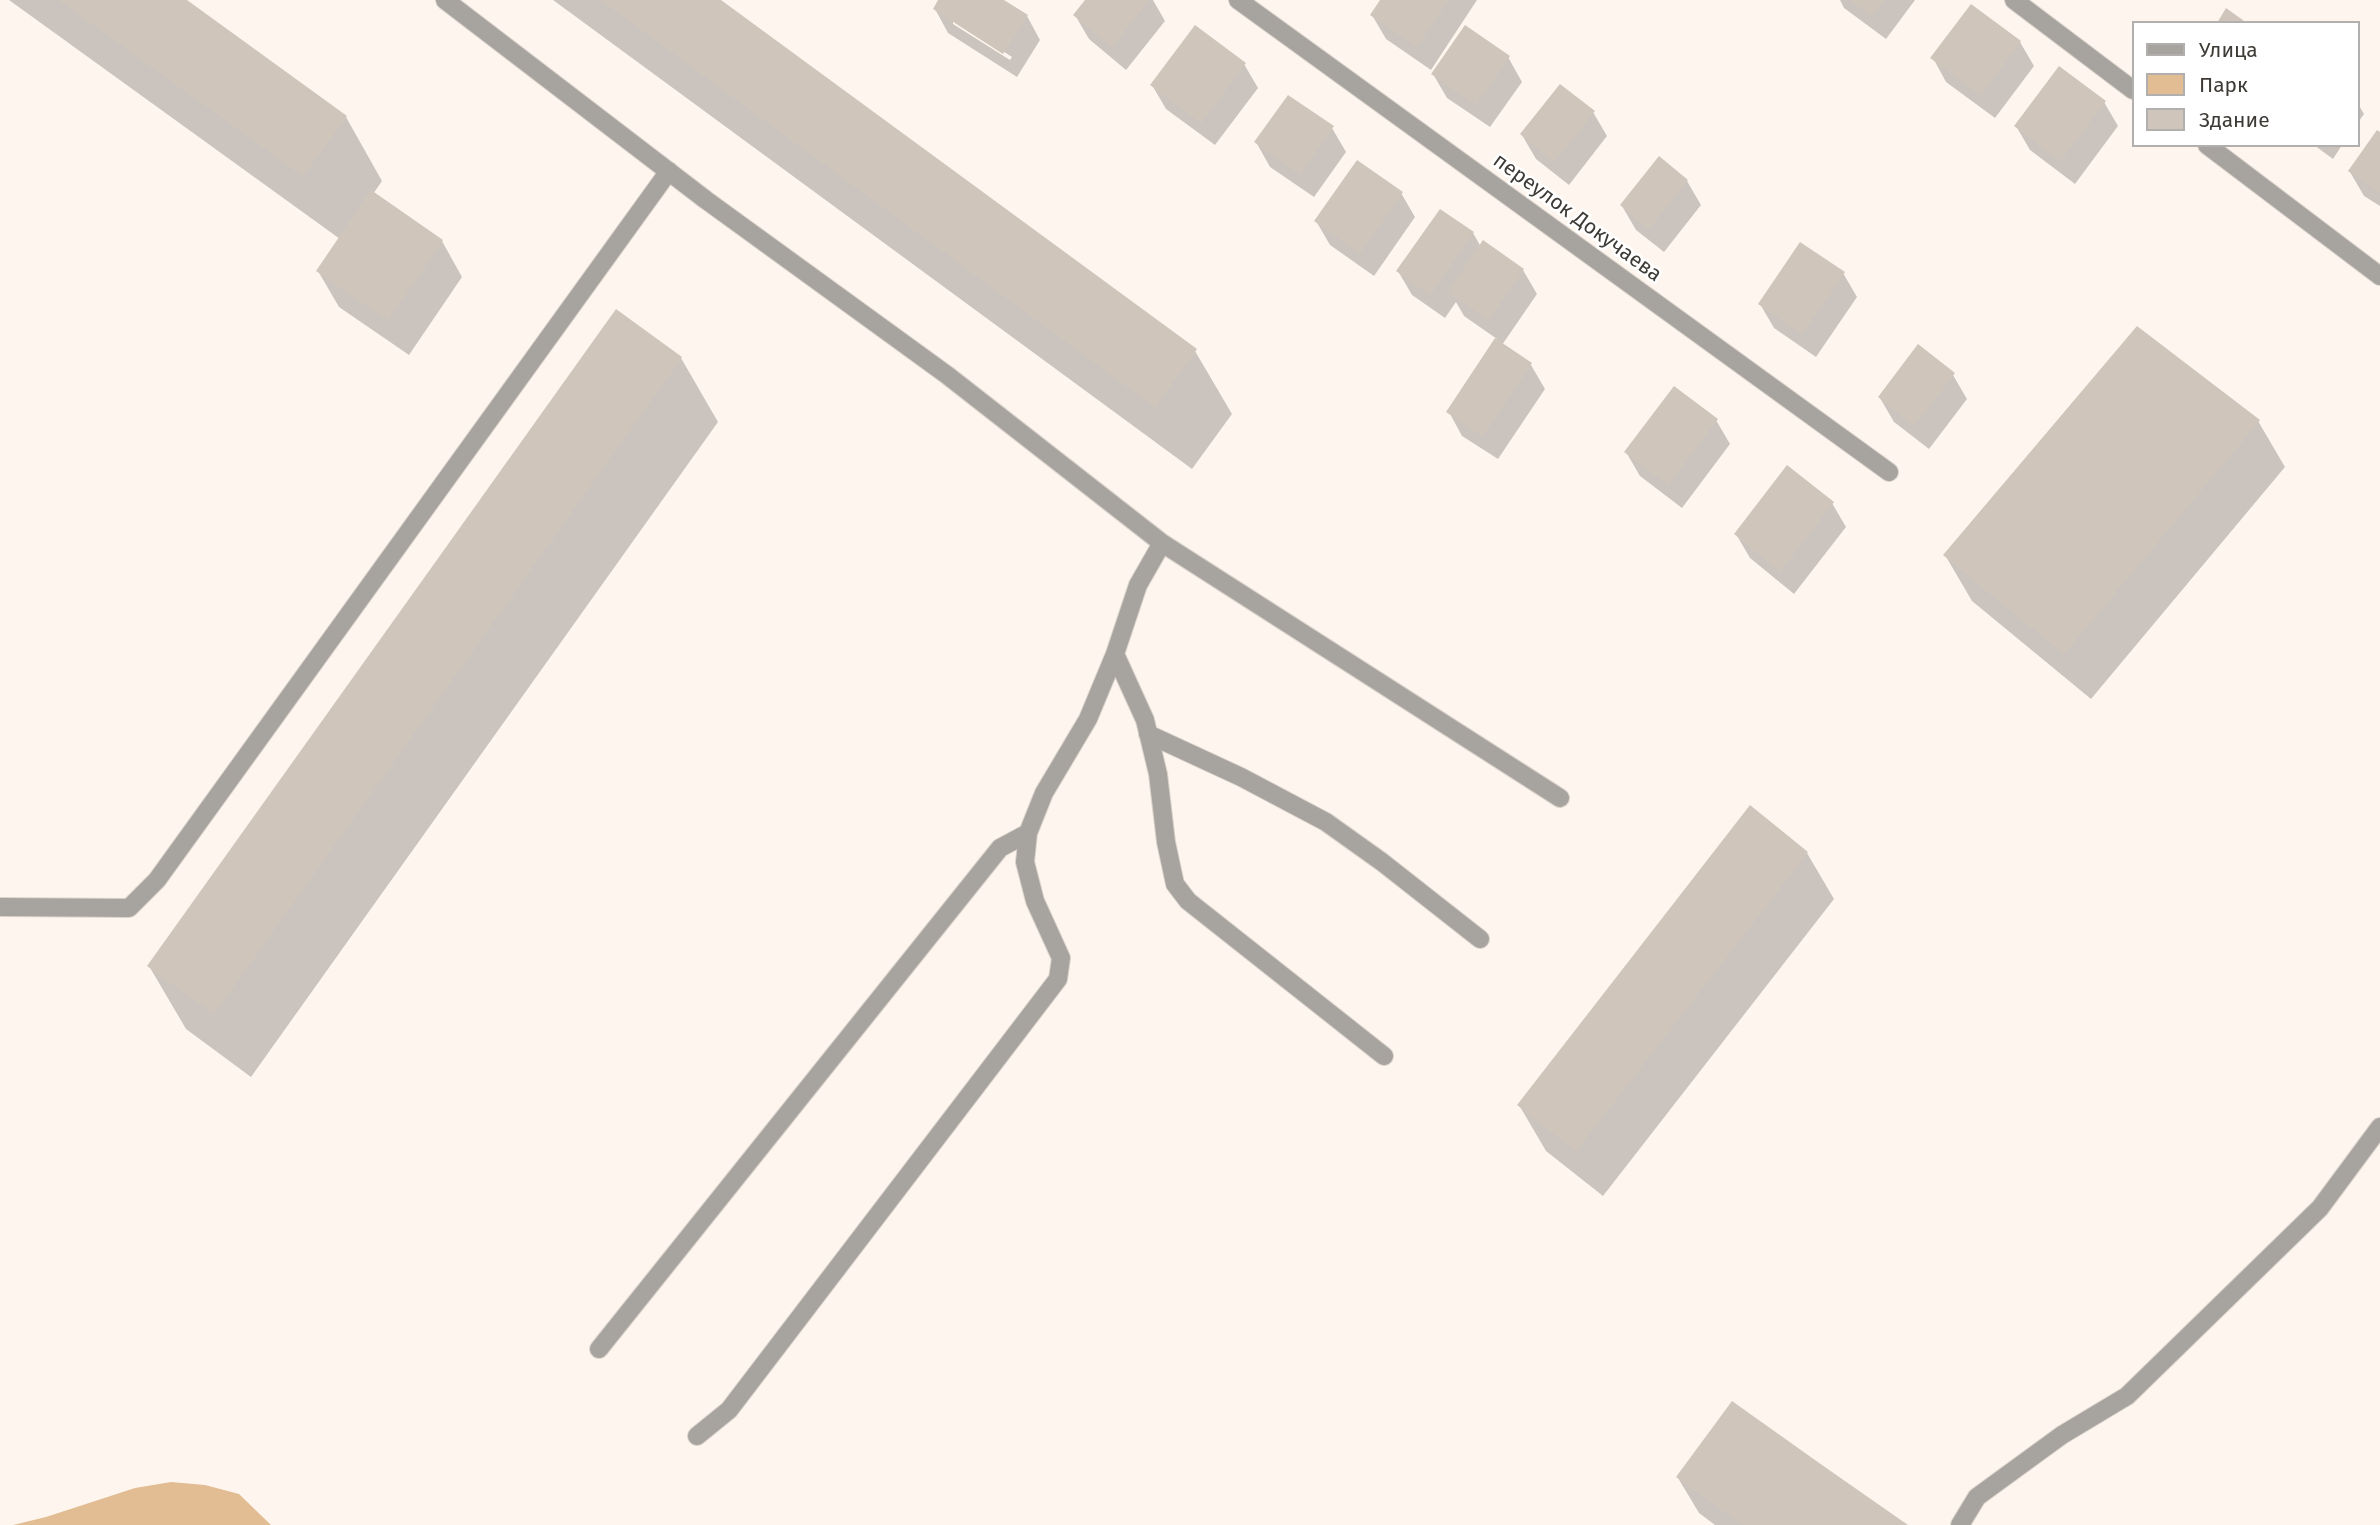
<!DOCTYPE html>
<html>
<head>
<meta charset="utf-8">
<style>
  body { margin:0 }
  #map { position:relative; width:2380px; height:1525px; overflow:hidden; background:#fef6ee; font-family:"Fira Sans",sans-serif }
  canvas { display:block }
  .legend { position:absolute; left:2132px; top:21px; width:228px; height:126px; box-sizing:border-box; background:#fff; border:2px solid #b2b0af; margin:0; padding:9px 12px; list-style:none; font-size:21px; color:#3e3a36 }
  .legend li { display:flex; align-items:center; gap:14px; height:35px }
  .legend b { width:35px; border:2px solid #b2b0af }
</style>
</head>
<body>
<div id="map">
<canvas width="2380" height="1525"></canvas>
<ul class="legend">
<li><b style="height:9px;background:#a7a39e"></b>Улица</li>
<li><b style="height:19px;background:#e2bc93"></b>Парк</li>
<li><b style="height:19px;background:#cfc5bb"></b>Здание</li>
</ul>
</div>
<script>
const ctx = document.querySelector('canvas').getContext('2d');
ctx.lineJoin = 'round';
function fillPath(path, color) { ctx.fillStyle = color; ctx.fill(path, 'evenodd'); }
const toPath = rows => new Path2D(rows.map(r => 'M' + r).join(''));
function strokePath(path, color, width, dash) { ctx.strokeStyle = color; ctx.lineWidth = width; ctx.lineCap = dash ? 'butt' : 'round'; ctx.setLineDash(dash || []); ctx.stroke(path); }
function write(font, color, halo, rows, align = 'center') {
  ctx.font = font + ' "Fira Sans",sans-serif'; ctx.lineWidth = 5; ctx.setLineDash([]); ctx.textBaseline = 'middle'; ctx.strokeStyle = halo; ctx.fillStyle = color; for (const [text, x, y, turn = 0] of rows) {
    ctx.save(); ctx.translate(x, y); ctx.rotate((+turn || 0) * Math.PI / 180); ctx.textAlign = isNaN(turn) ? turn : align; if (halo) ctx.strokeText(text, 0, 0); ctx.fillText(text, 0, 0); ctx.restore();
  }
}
const green = toPath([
  [171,1482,205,1485,239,1494,271,1525,13,1525,46,1517,135,1488]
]);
const shadow = toPath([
  [9,0,184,0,346,117,382,181,373,194,442,241,462,277,409,355,339,307,318,271,340,239],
  [553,0,718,0,1195,351,1232,414,1192,469],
  [940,0,1001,0,1027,16,1040,40,1017,77,948,33,935,9],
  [953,19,1012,57,1010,60,953,24],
  [1087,0,1153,0,1165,21,1126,70,1089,39,1075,15],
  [1382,0,1477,0,1431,70,1386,39,1372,15],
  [1840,0,1915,0,1886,39,1844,8],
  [2020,42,2034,66,1995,118,1946,82,1933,58],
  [1508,57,1522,82,1490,127,1447,98,1433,74],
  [1244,64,1258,88,1215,145,1166,109,1152,85],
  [2104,102,2118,126,2075,184,2030,150,2016,126],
  [2357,102,2364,114,2357,124],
  [1593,112,1607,136,1569,185,1536,159,1522,135],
  [1332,128,1346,152,1314,197,1270,167,1256,142],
  [2380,134,2380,206,2364,196,2350,172],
  [2314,145,2342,145,2333,159],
  [1687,181,1701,205,1664,252,1636,230,1622,206],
  [1401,193,1415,217,1374,276,1330,245,1316,221],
  [1473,233,1481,247,1523,270,1537,294,1502,345,1531,365,1545,389,1498,459,1462,436,1449,412,1497,339,1464,316,1456,302,1445,318,1412,295,1398,271],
  [1843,273,1857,297,1816,357,1774,328,1760,304],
  [681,358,718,422,251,1077,186,1029,149,966],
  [1953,375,1967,399,1929,449,1894,422,1880,398],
  [1716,420,1730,444,1682,508,1640,476,1626,452],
  [2258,421,2285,467,2091,699,1972,601,1945,555],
  [1832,503,1846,527,1794,594,1750,558,1736,534],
  [1807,853,1834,899,1603,1196,1546,1151,1519,1105],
  [1678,1478,1905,1525,1715,1525,1699,1513]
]);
const building = toPath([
  [59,0,187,0,347,116,303,176],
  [601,0,721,0,1197,349,1155,407],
  [938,0,1004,0,1028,15,1003,54,933,9],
  [1085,0,1149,0,1112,47,1073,15],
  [1380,0,1448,0,1417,47,1370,15],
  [1850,0,1884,0,1872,16],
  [1971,4,2021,41,1981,95,1930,58],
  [2226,8,2247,23,2217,23],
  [1195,25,1246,63,1201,123,1150,85],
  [1465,25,1510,56,1476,105,1431,74],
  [2059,66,2106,101,2060,161,2014,126],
  [1560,84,1595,111,1554,162,1520,134],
  [1288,95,1334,126,1300,174,1254,142],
  [2377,130,2380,132,2380,193,2348,171],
  [1659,156,1688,180,1649,229,1620,205],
  [1357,160,1403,192,1360,253,1314,221],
  [371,190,443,240,388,320,316,271],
  [1440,209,1474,232,1430,295,1396,271],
  [1483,240,1524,269,1489,320,1448,292],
  [1800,242,1845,272,1802,334,1758,304],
  [616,309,682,357,214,1014,147,966],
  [2137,326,2260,420,2064,654,1943,555],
  [1495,338,1532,363,1483,436,1446,412],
  [1918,344,1955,373,1914,426,1878,397],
  [1674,386,1718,419,1668,485,1624,452],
  [1787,465,1834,502,1780,571,1734,534],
  [1750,805,1808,852,1576,1151,1517,1105],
  [1732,1401,1822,1465,1908,1525,1743,1525,1676,1477]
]);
const service = toPath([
  [445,0,706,200,947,375,1162,543,1560,798],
  [1115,654,1145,720,1158,774,1166,842,1175,884,1188,901,1384,1056],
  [1148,734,1241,777,1326,822,1382,862,1480,939],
  [0,907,129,908,157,880,669,171],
  [599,1349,1000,848,1028,833],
  [697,1436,729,1410,1058,979,1061,958,1035,901,1025,862,1028,833,1044,793,1088,719,1115,654,1138,585,1162,543],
  [1960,1525,1977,1497,2062,1435,2127,1396,2320,1208,2380,1127]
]);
const minor = toPath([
  [1238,0,1889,472],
  [2014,0,2133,90],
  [2207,145,2380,276]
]);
const streetNames = [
  ["переулок Докучаева",1577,218,36]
];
fillPath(green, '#e2bc93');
fillPath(shadow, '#0003');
fillPath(building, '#cfc5bb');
strokePath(service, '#dbd4cd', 20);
strokePath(minor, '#dbd4cd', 20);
strokePath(service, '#a7a39e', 18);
strokePath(minor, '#a7a39e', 18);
write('21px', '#3e3a36', '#fff', streetNames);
</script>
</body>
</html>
